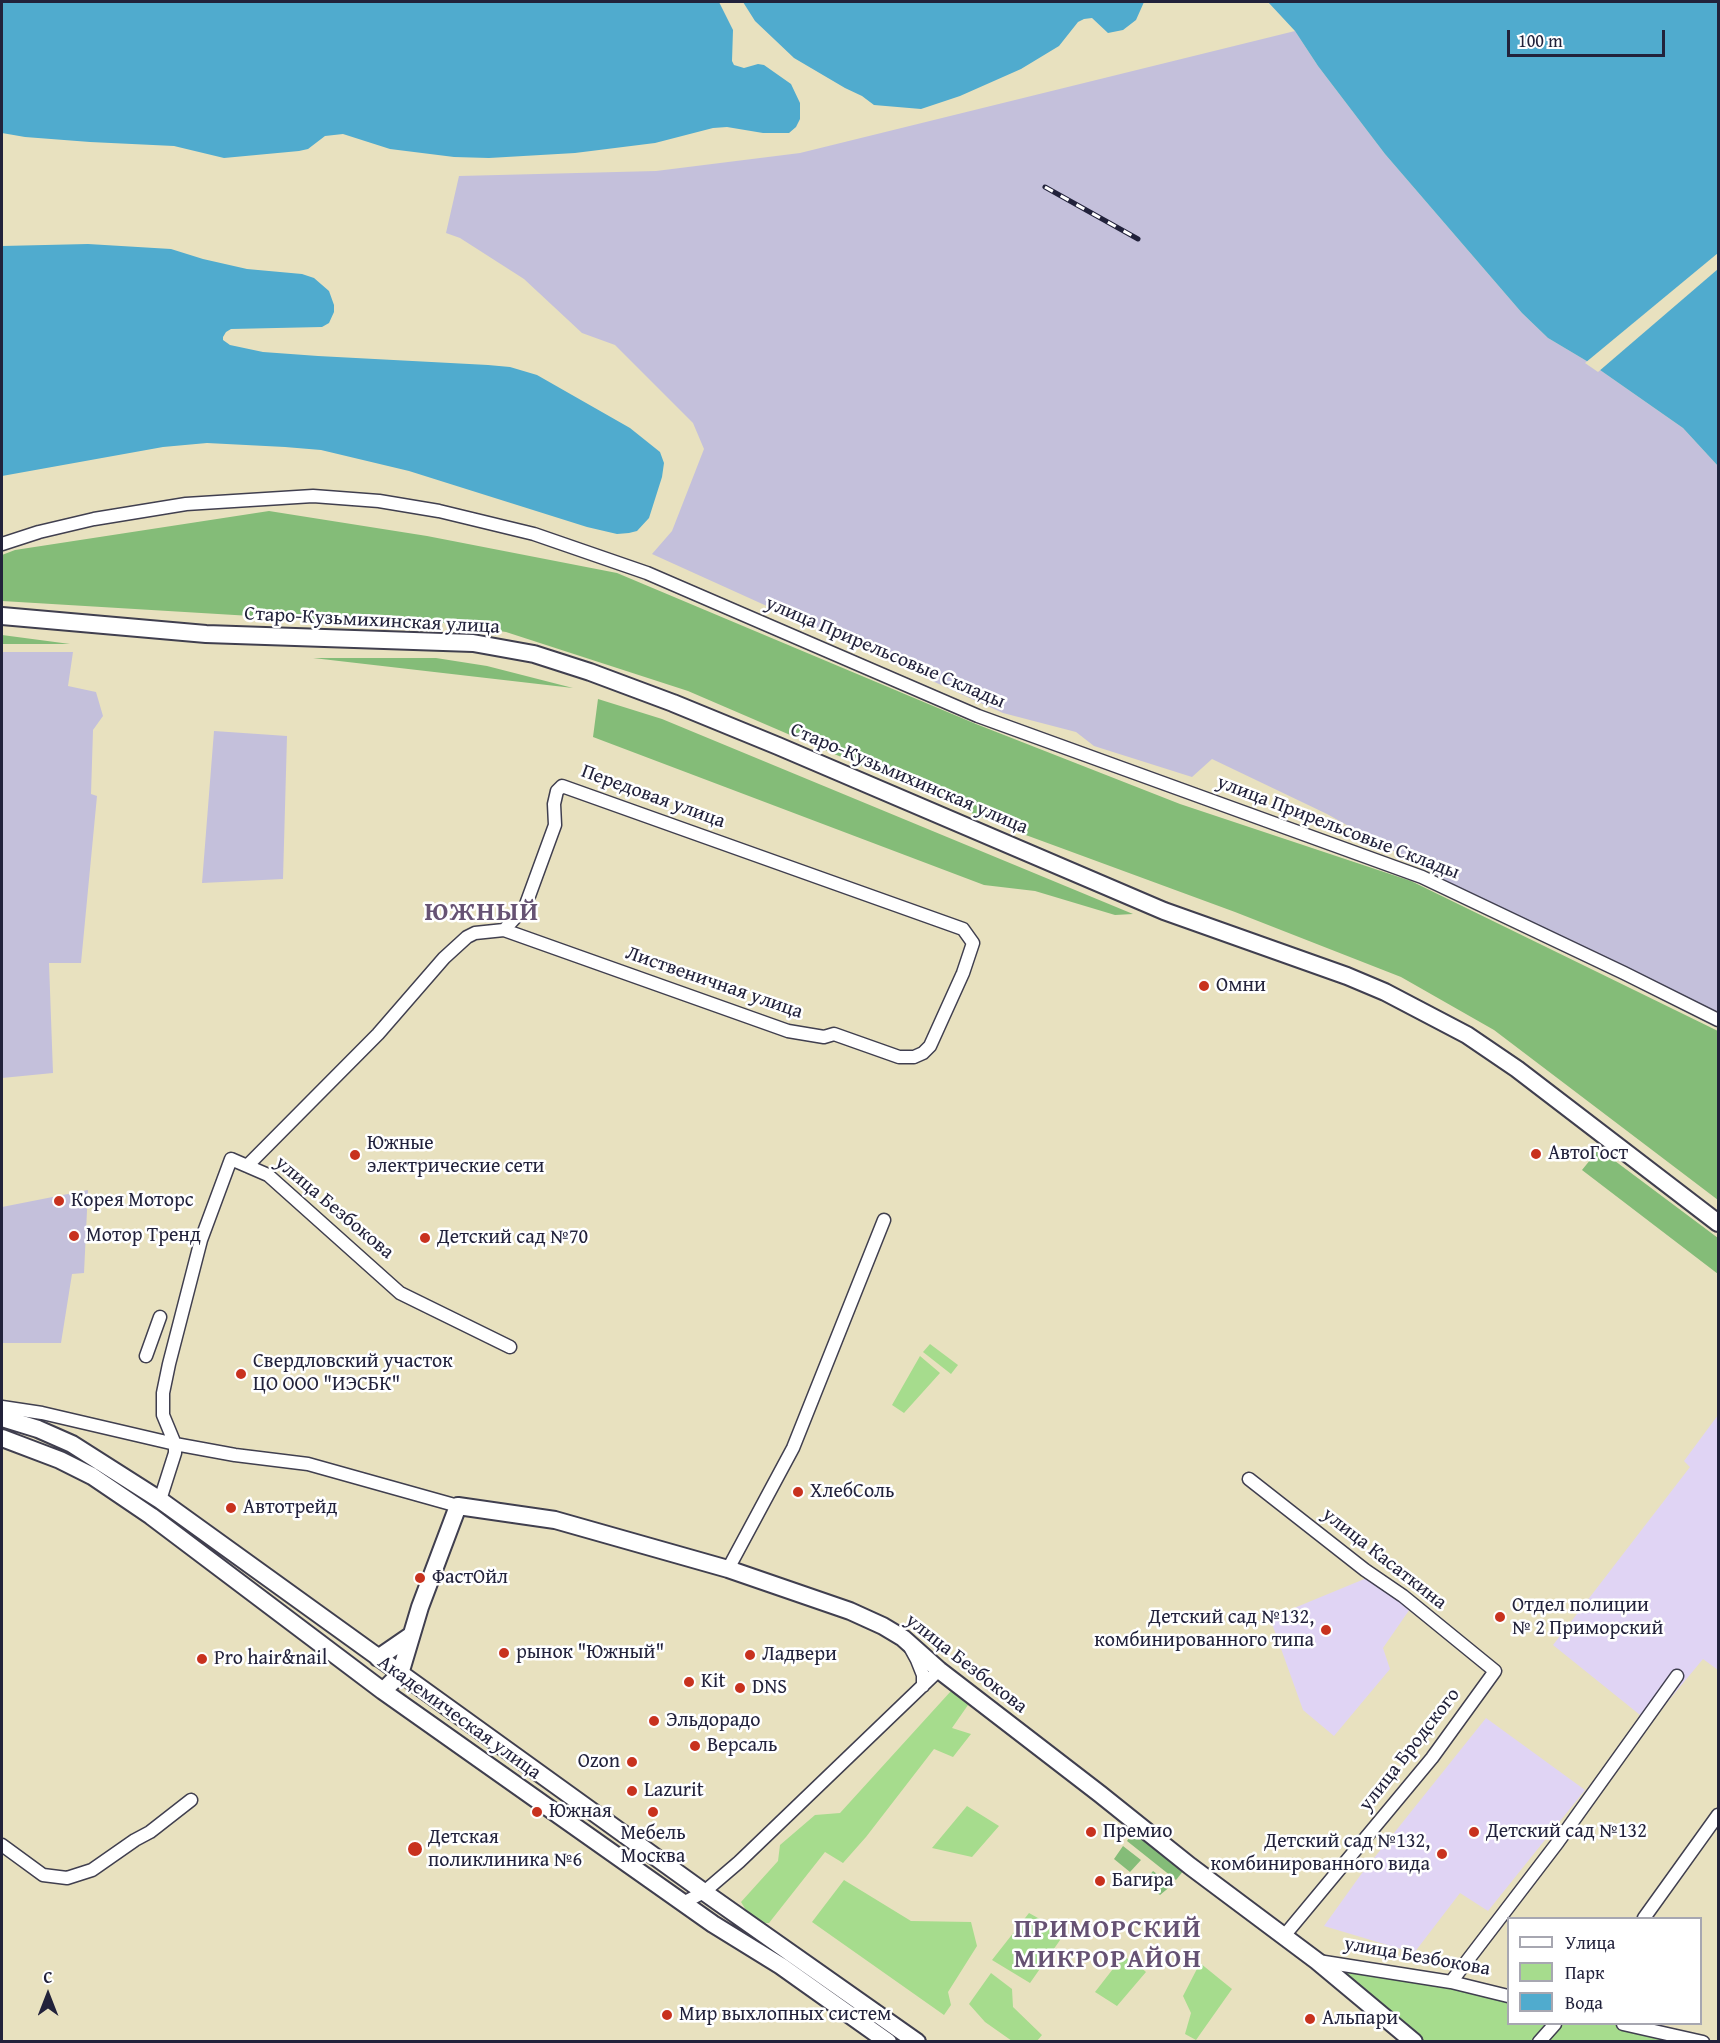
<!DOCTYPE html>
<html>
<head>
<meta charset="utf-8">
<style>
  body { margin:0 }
  #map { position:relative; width:1720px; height:2043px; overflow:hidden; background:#e8e1bf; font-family:"Gentium Book Plus",serif }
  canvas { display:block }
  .frame { position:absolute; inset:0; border:3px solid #22223b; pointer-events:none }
  .legend { position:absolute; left:1507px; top:1917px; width:195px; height:108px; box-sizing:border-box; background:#fff; border:2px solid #a7a7b1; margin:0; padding:8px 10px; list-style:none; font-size:18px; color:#22223b }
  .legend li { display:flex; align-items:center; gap:12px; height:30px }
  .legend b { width:30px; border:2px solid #a7a7b1 }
  .north { position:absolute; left:18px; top:1965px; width:60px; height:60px; -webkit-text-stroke:4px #fff; paint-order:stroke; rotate:0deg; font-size:16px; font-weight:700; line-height:24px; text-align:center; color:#22223b }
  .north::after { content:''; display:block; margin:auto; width:21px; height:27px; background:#22223b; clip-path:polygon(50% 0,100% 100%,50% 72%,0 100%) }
  .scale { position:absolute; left:1507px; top:30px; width:158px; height:27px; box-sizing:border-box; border:3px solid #22223b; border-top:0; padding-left:8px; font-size:18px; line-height:21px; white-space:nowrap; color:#22223b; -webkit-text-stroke:4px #fff; paint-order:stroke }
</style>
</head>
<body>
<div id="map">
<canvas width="1720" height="2043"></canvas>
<div class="frame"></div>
<ul class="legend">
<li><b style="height:8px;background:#fff"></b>Улица</li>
<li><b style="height:16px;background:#a6dc8d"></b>Парк</li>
<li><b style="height:16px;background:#50abce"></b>Вода</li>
</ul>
<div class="north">С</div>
<div class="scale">100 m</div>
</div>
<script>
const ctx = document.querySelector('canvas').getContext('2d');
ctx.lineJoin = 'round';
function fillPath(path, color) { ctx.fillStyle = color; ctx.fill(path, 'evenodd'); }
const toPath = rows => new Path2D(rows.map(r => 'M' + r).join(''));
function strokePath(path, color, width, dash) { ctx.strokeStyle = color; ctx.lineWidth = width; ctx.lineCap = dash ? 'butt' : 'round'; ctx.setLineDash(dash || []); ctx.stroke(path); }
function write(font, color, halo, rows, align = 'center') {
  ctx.font = font + ' "Gentium Book Plus",serif'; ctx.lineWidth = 5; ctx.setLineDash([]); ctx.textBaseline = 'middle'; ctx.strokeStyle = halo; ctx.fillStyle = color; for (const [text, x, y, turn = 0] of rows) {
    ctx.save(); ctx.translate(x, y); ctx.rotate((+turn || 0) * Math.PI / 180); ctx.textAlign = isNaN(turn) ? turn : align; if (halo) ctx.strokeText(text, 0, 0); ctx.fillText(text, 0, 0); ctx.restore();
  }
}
const built = toPath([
  [1718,1415,1718,1670,1703,1659,1650,1723,1553,1645,1690,1467,1684,1461],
  [1374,1575,1412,1606,1383,1648,1390,1669,1334,1736,1303,1710,1270,1618],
  [1486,1718,1585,1790,1488,1911,1460,1893,1414,1953,1324,1926,1362,1873]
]);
const industrial = toPath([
  [1295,31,1318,66,1385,154,1522,313,1548,338,1590,363,1683,428,1718,466,1718,1014,1472,895,1327,814,1212,759,1192,777,1094,746,1076,732,1003,713,652,554,672,531,704,449,693,423,615,345,582,333,524,279,460,238,446,233,459,176,656,171,800,153],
  [2,652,73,652,68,686,96,692,103,716,93,730,91,794,97,796,81,963,49,963,53,1073,2,1078],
  [214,731,287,736,283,879,202,883],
  [88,1190,84,1273,72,1274,61,1343,2,1343,2,1207]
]);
const green = toPath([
  [930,1344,958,1365,951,1374,923,1352],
  [920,1356,940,1373,904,1413,892,1405],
  [951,1691,968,1705,952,1728,971,1734,953,1757,934,1749,866,1837,843,1863,825,1852,769,1923,754,1923,741,1902,778,1861,780,1845,815,1815,840,1813],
  [967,1806,999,1826,972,1857,932,1848],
  [844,1880,911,1921,971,1922,977,1946,948,1992,951,2005,944,2015,812,1922],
  [1029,1913,1065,1933,1030,1983,992,1960],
  [1123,1956,1138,1965,1146,1972,1117,2006,1095,1992],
  [1317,1961,1508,1996,1508,2024,1627,2024,1705,2041,1414,2041],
  [1200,1963,1232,1989,1196,2040,1185,2034,1191,2013,1183,1996],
  [991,1973,1012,1989,1013,2007,1042,2035,1037,2041,1012,2041,985,2022,969,2004]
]);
const forest = toPath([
  [269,511,427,536,617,573,976,724,1180,804,1411,881,1718,1031,1718,1200,1494,1030,1401,977,1235,912,1004,827,688,691,506,632,430,621,301,619,2,601,2,555,15,550],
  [2,635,70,644,2,644],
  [313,658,436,658,487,666,573,688],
  [598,699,662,719,1133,914,1115,915,1035,891,984,885,593,737],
  [1599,1149,1718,1238,1718,1274,1582,1170],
  [1133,1832,1184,1870,1176,1880,1127,1841],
  [1123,1846,1141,1860,1130,1872,1114,1859],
  [1153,1871,1172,1885,1160,1895,1144,1882]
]);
const water = toPath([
  [2,2,719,2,733,30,732,61,734,65,744,68,758,64,764,65,791,84,800,103,800,119,796,127,789,133,763,133,727,127,713,128,655,143,575,153,489,158,454,157,390,149,343,134,325,136,308,149,299,151,224,158,174,146,90,142,25,137,2,133],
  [743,2,1144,2,1136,20,1123,30,1108,33,1092,18,1084,19,1078,22,1059,46,1021,69,960,96,921,109,874,105,862,96,845,88,794,58,755,21],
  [1268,2,1718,2,1718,466,1683,428,1590,363,1548,338,1522,313,1385,154,1318,66,1295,31],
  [88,244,171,249,203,259,247,269,302,274,314,278,329,291,334,305,334,312,329,323,322,327,231,329,226,332,223,337,223,340,230,345,263,352,318,356,488,365,510,367,537,375,630,428,660,452,664,463,662,477,649,518,637,531,629,533,617,534,587,527,409,471,321,450,285,447,207,443,163,447,2,476,2,246]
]);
const pier = toPath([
  [1718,253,1718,269,1598,372,1585,363]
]);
const street = toPath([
  [2,544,39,532,94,519,186,504,313,496,379,501,439,511,534,534,647,573,978,716,1422,877,1624,973,1718,1020],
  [247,1166,378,1034,444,958,467,937,475,933,504,930,525,907,555,825,554,804,557,791,562,786,963,929,973,943,963,973,930,1046,923,1053,914,1057,899,1057,834,1034,824,1037,788,1031,504,930],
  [146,1356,160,1317],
  [2,1407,42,1413,175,1444,235,1455,308,1464,458,1506],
  [1249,1479,1365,1570,1403,1596,1495,1671,1432,1758,1284,1936],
  [160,1500,175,1453,175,1444,163,1415,163,1393,169,1364,201,1240,231,1159,268,1175,400,1293,510,1347],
  [728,1569,793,1448,884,1220],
  [911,1649,917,1660,923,1675,923,1686],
  [2,1845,43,1875,67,1878,92,1870,135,1840,150,1832,191,1800],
  [683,1903,704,1892,739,1862,939,1670],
  [1644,1918,1718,1815],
  [1318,1961,1451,1982,1508,1996],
  [1451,1982,1558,1842,1677,1676],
  [1623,2024,1703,2042],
  [1539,2042,1555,2024]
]);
const secondary = toPath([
  [2,616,206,634,473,643,534,654,590,672,673,703,778,746,1164,911,1347,976,1385,992,1467,1035,1517,1069,1718,1223],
  [2,1418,38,1429,72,1444,160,1500,704,1892,917,2042],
  [2,1438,60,1460,92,1476,151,1516,383,1691,492,1768,713,1924,781,1966,888,2042],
  [378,1658,410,1636],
  [383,1691,400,1674,420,1607,458,1506,555,1520,728,1569,850,1611,883,1626,903,1638,939,1670,1100,1794,1190,1866,1317,1961,1414,2042]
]);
const rail = toPath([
  [1045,187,1138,239]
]);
const markers = [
  [1204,986,6,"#c8321e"],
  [1536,1154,6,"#c8321e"],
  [355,1155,6,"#c8321e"],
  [59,1201,6,"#c8321e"],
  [74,1236,6,"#c8321e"],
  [425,1238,6,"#c8321e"],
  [241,1374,6,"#c8321e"],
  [798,1492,6,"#c8321e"],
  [231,1508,6,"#c8321e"],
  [420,1578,6,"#c8321e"],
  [1500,1617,6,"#c8321e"],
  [1326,1630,6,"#c8321e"],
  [504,1653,6,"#c8321e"],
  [750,1655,6,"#c8321e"],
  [202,1659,6,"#c8321e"],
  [689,1682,6,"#c8321e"],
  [740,1688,6,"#c8321e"],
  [654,1721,6,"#c8321e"],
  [695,1746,6,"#c8321e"],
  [632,1762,6,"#c8321e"],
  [632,1791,6,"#c8321e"],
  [537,1812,6,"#c8321e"],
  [653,1812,6,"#c8321e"],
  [1091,1832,6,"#c8321e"],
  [1474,1832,6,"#c8321e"],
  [415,1849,8,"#c8321e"],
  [1442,1854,6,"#c8321e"],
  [1100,1881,6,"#c8321e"],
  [667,2015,6,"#c8321e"],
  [1310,2019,6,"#c8321e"]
];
const streetNames = [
  ["Старо-Кузьмихинская улица",372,621,3],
  ["улица Прирельсовые Склады",885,653,23],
  ["Старо-Кузьмихинская улица",909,779,23],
  ["Передовая улица",653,797,20],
  ["улица Прирельсовые Склады",1338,828,21],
  ["Лиственичная улица",714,983,19],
  ["улица Безбокова",334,1208,40],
  ["улица Касаткина",1384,1559,38],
  ["улица Безбокова",966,1664,38],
  ["Академическая улица",459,1718,36],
  ["улица Бродского",1410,1750,-52],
  ["улица Безбокова",1417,1957,10]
];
const poiNames = [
  ["Омни",1216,986],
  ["Южные",367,1144],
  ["электрические сети",367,1167],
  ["АвтоГост",1548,1154],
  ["Корея Моторс",71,1201],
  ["Мотор Тренд",86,1236],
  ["Детский сад №70",437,1238],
  ["Свердловский участок",253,1362],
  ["ЦО ООО \"ИЭСБК\"",253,1385],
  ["ХлебСоль",810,1492],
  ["Автотрейд",243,1508],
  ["ФастОйл",432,1578],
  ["Отдел полиции",1512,1606],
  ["№ 2 Приморский",1512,1629],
  ["Детский сад №132,",1314,1618,"right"],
  ["комбинированного типа",1314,1641,"right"],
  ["рынок \"Южный\"",516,1653],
  ["Ладвери",762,1655],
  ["Pro hair&nail",214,1659],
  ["Kit",701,1682],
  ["DNS",752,1688],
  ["Эльдорадо",666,1721],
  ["Версаль",707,1746],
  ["Ozon",620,1762,"right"],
  ["Lazurit",644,1791],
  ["Южная",549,1812],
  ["Премио",1103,1832],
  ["Детский сад №132",1486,1832],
  ["Мебель",653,1834,"center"],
  ["Москва",653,1857,"center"],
  ["Детская",428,1838],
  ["поликлиника №6",428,1861],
  ["Детский сад №132,",1430,1842,"right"],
  ["комбинированного вида",1430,1865,"right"],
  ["Багира",1112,1881],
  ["Мир выхлопных систем",679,2015],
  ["Альпари",1322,2019]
];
const districtNames = [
  ["ЮЖНЫЙ",482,913],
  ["ПРИМОРСКИЙ",1108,1930],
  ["МИКРОРАЙОН",1108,1960]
];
fillPath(built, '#e0d4f4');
fillPath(industrial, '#c4c0db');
fillPath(green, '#a6dc8d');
fillPath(forest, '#84bc78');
fillPath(water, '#50abce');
fillPath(pier, '#e8e1bf');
strokePath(street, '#403f4f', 15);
strokePath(secondary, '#403f4f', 20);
strokePath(street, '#fff', 12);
strokePath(secondary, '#fff', 16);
strokePath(rail, '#22223b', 5);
strokePath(rail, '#fff', 3, [9]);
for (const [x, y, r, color] of markers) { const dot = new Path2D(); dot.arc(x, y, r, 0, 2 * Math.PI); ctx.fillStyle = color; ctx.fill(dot); strokePath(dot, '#fff', 2); }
write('20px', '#22223b', '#fff', streetNames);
write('20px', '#22223b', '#fff', poiNames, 'left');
ctx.letterSpacing = '1.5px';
write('bold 26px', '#665273', '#fff', districtNames);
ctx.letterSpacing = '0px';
</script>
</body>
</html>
